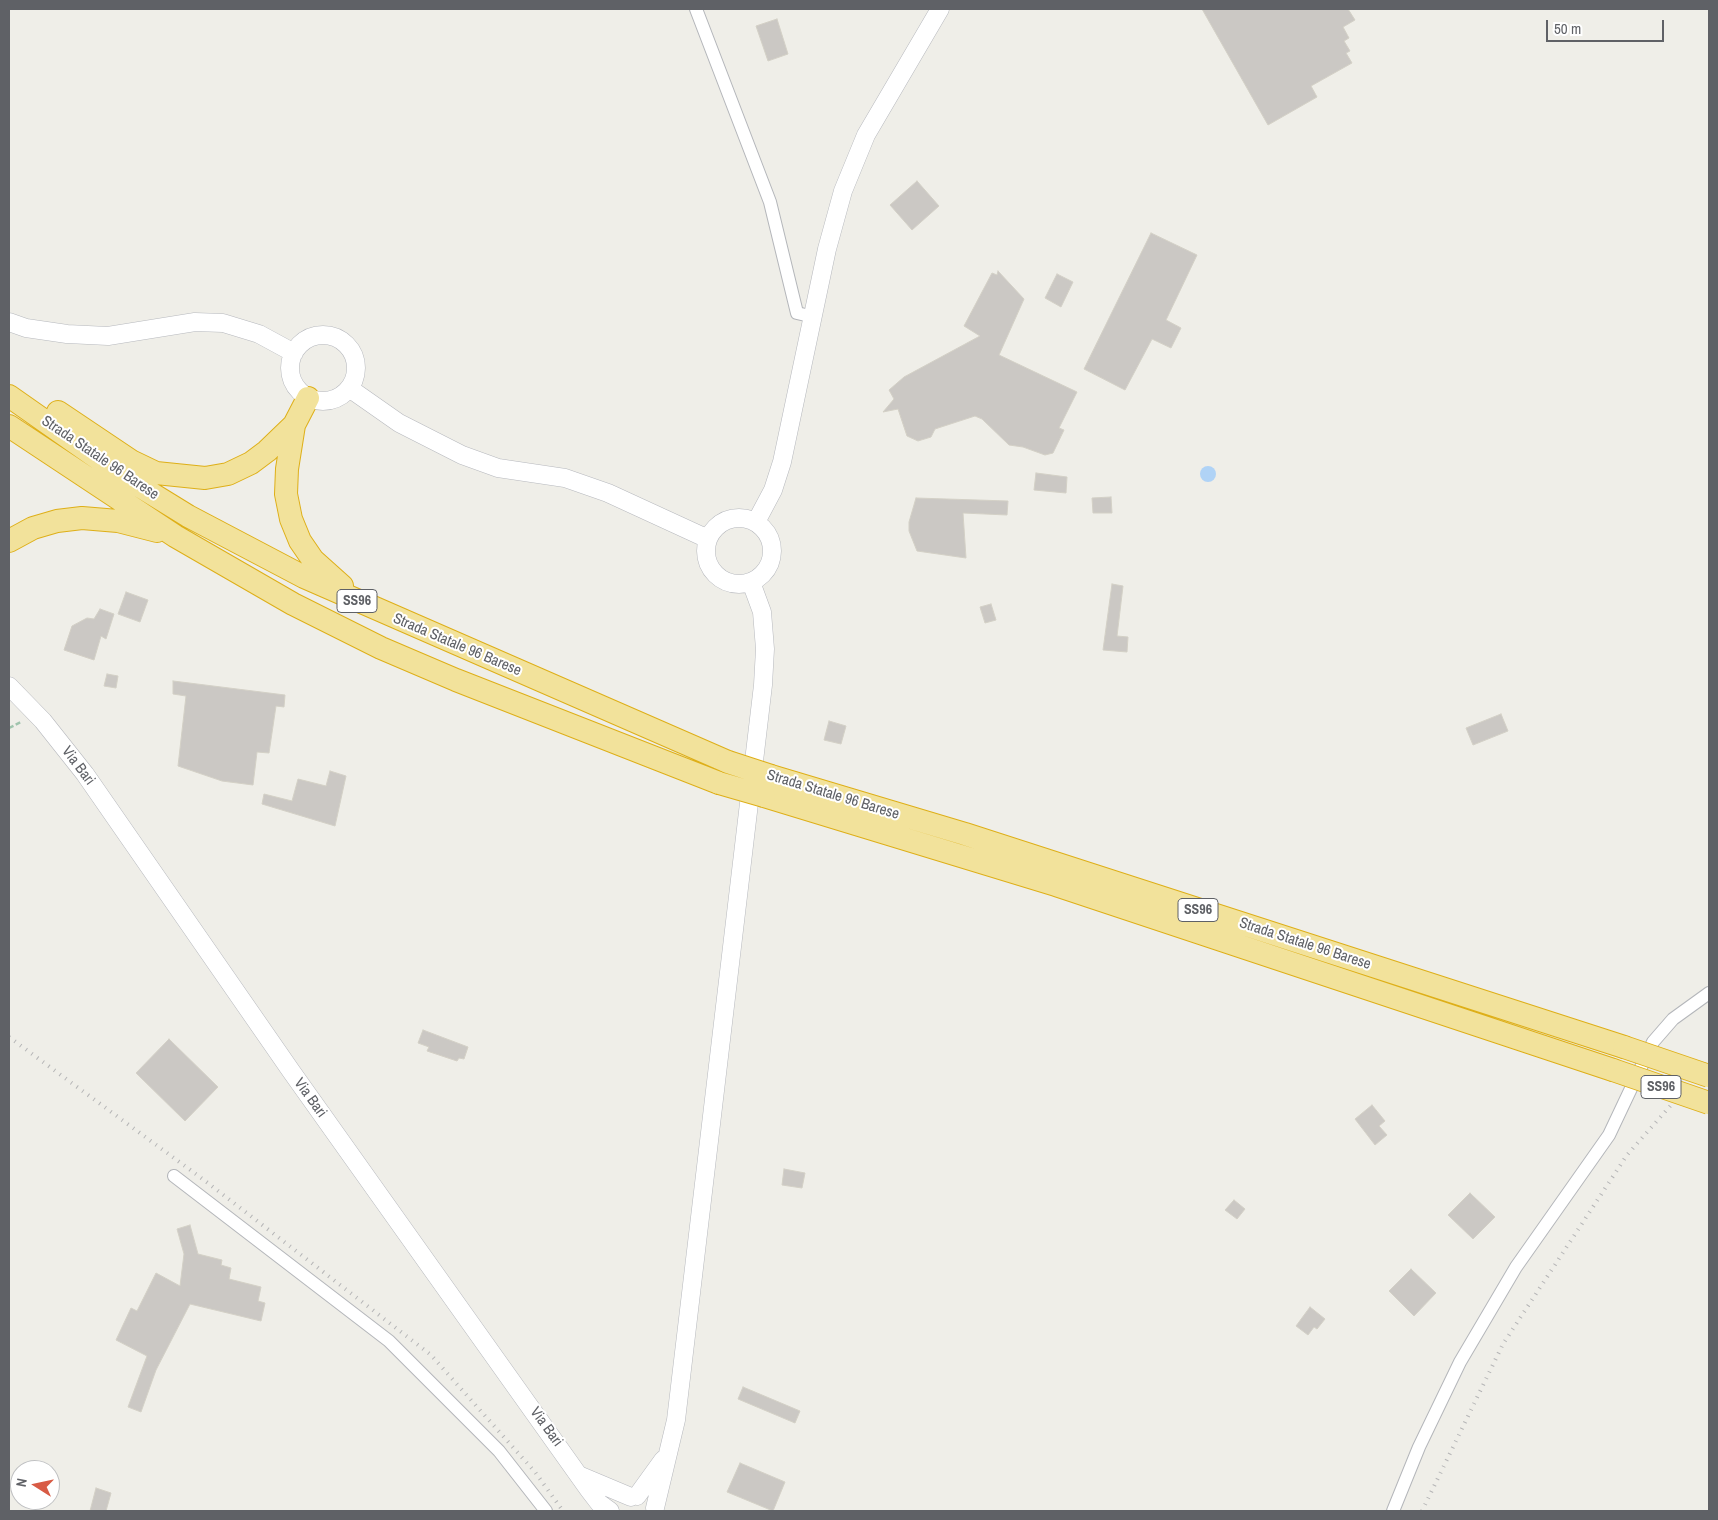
<!DOCTYPE html>
<html>
<head>
<meta charset="utf-8">
<style>
  body { margin:0 }
  #map { position:relative; width:1718px; height:1520px; overflow:hidden; background:#efeee8; font-family:"Archivo Narrow",sans-serif }
  canvas { display:block }
  .frame { position:absolute; inset:0; border:10px solid #5f6166; pointer-events:none }
  .north { position:absolute; left:10px; top:1460px; width:50px; height:50px; box-sizing:border-box; background:#fff; border:1px solid #bfc0c2; border-radius:50%; rotate:280deg; font-size:14px; font-weight:700; line-height:20px; text-align:center; color:#5f6166 }
  .north::after { content:''; display:block; margin:auto; width:18px; height:22px; background:#d85b45; clip-path:polygon(50% 0,100% 100%,50% 72%,0 100%) }
  .scale { position:absolute; left:1546px; top:20px; width:118px; height:22px; box-sizing:border-box; border:2px solid #5f6166; border-top:0; padding-left:6px; font-size:15px; line-height:18px; white-space:nowrap; color:#5f6166; -webkit-text-stroke:4px #fff; paint-order:stroke }
</style>
</head>
<body>
<div id="map">
<canvas width="1718" height="1520"></canvas>
<div class="frame"></div>
<div class="north">N</div>
<div class="scale">50 m</div>
</div>
<script>
const ctx = document.querySelector('canvas').getContext('2d');
ctx.lineJoin = 'round';
function fillPath(path, color) { ctx.fillStyle = color; ctx.fill(path, 'evenodd'); }
const toPath = rows => new Path2D(rows.map(r => 'M' + r).join(''));
function strokePath(path, color, width, dash) { ctx.strokeStyle = color; ctx.lineWidth = width; ctx.lineCap = dash ? 'butt' : 'round'; ctx.setLineDash(dash || []); ctx.stroke(path); }
function write(font, color, halo, rows, align = 'center') {
  ctx.font = font + ' "Archivo Narrow",sans-serif'; ctx.lineWidth = 4; ctx.setLineDash([]); ctx.textBaseline = 'middle'; ctx.strokeStyle = halo; ctx.fillStyle = color; for (const [text, x, y, turn = 0] of rows) {
    ctx.save(); ctx.translate(x, y); ctx.rotate((+turn || 0) * Math.PI / 180); ctx.textAlign = isNaN(turn) ? turn : align; if (halo) ctx.strokeText(text, 0, 0); ctx.fillText(text, 0, 0); ctx.restore();
  }
}
const water = toPath([
  '1200 474a8 8 0 1 1 16 0a8 8 0 1 1-16 0Z'
]);
const building = toPath([
  [1202,9,1348,9,1355,20,1343,27,1349,38,1344,41,1350,51,1346,53,1352,63,1311,86,1317,97,1268,125,1202,9],
  [777,19,788,54,768,61,756,26,777,19],
  [917,181,939,206,912,230,890,205,917,181],
  [1151,233,1197,255,1166,320,1181,328,1171,348,1152,339,1125,390,1084,369,1151,233],
  [998,271,1024,299,999,355,1077,392,1059,428,1064,430,1053,453,1045,455,1023,447,1009,445,982,419,975,416,935,429,931,437,918,441,907,436,898,409,883,412,894,399,889,390,904,377,980,336,964,326,992,273,997,275,998,271],
  [1057,274,1073,282,1061,307,1045,298,1057,274],
  [1036,473,1067,477,1066,493,1034,490,1036,473],
  [1111,497,1112,513,1093,513,1092,498,1111,497],
  [916,498,1008,501,1007,515,963,513,966,558,917,551,909,531,909,522,916,498],
  [1112,584,1123,586,1117,636,1128,637,1127,652,1103,650,1112,584],
  [126,592,148,600,140,622,118,614,126,592],
  [991,604,996,620,985,623,980,607,991,604],
  [100,609,114,614,106,639,101,636,94,660,64,650,72,626,87,618,94,619,100,609],
  [107,674,118,676,116,688,104,686,107,674],
  [173,681,285,695,284,707,276,706,269,753,257,752,253,785,222,781,178,766,186,696,173,694,173,681],
  [1501,714,1508,731,1473,745,1466,728,1501,714],
  [829,721,846,726,841,744,824,740,829,721],
  [330,771,346,776,335,826,262,804,264,794,292,801,298,779,326,786,330,771],
  [423,1030,468,1047,464,1059,459,1058,457,1061,427,1051,429,1047,418,1043,423,1030],
  [169,1039,218,1087,185,1121,136,1073,169,1039],
  [1372,1105,1385,1121,1379,1126,1387,1135,1375,1145,1355,1119,1372,1105],
  [784,1169,805,1173,802,1188,782,1185,784,1169],
  [1470,1193,1495,1217,1473,1239,1448,1215,1470,1193],
  [1234,1200,1245,1209,1237,1219,1225,1210,1234,1200],
  [190,1225,198,1254,222,1260,221,1265,231,1268,229,1279,261,1287,258,1301,265,1303,261,1321,190,1304,156,1370,141,1412,128,1407,147,1356,116,1340,131,1308,137,1311,156,1273,180,1286,184,1254,177,1229,190,1225],
  [1411,1269,1436,1293,1414,1316,1389,1291,1411,1269],
  [1310,1307,1325,1319,1317,1329,1314,1327,1308,1335,1296,1326,1310,1307],
  [743,1387,800,1411,795,1423,738,1399,743,1387],
  [740,1463,785,1482,773,1511,727,1492,740,1463],
  [96,1488,111,1493,106,1511,90,1511,96,1488]
]);
const path = toPath([
  [9,728,21,722]
]);
const street = toPath([
  [696,9,770,202,797,313,814,317],
  [174,1176,389,1341,499,1451,546,1511],
  [1393,1511,1419,1447,1460,1362,1516,1267,1609,1135,1653,1042,1673,1019,1709,993]
]);
const secondary = toPath([
  [9,322,26,328,67,334,108,336,195,322,223,323,259,334,294,353],
  '290 368a33 33 0 1 1 66 0a33 33 0 1 1-66 0Z',
  [349,388,399,423,462,455,498,468,565,478,608,493,708,539],
  '706 551a33 33 0 1 1 66 0a33 33 0 1 1-66 0Z',
  [756,522,773,490,782,462,827,249,843,191,866,135,940,9],
  [9,686,43,721,85,774,291,1071,589,1490,599,1503,610,1511],
  [581,1476,631,1497],
  [637,1496,663,1460],
  [655,1508,676,1420,763,685,765,649,762,612,751,582]
]);
const highway = toPath([
  [9,396,123,476,188,516,304,577,728,762],
  [58,412,131,461,156,473,205,478,228,474,251,463,267,451,294,425,308,398],
  [294,425,287,469,286,494,291,519,300,541,313,560,342,586],
  [9,426,175,536,293,604,381,648,456,680,719,783],
  [9,541,33,528,57,521,82,518,118,521,157,531],
  [771,776,965,834,1624,1047],
  [764,796,1056,885,1613,1070]
]);
const rail = toPath([
  [9,1037,204,1180,431,1355,535,1472,563,1511],
  [1422,1511,1503,1344,1627,1155,1709,1062]
]);
const highwayBridge = toPath([
  [728,762,771,776],
  [719,783,764,796],
  [1624,1047,1709,1076],
  [1613,1070,1709,1103]
]);
const shields = [
  [357,601,40],
  [1198,910,40],
  [1661,1087,40]
];
const shieldNames = [
  ["SS96",357,601],
  ["SS96",1198,910],
  ["SS96",1661,1087]
];
const streetNames = [
  ["Strada Statale 96 Barese",100,458,34],
  ["Strada Statale 96 Barese",457,645,23],
  ["Via Bari",78,766,53],
  ["Strada Statale 96 Barese",833,795,17],
  ["Strada Statale 96 Barese",1305,944,18],
  ["Via Bari",310,1098,54],
  ["Via Bari",546,1427,54]
];
fillPath(water, '#b0d3f6');
fillPath(building, '#cbc8c4');
strokePath(building, '#d3d0c6', 1);
strokePath(street, '#b4b6ba', 14);
strokePath(secondary, '#b6b8bd', 19);
strokePath(highway, '#deaf18', 24);
strokePath(path, '#a0c4ad', 2.5, [5, 2.5]);
strokePath(street, '#fff', 12);
strokePath(secondary, '#fff', 18);
strokePath(highway, '#f2e29b', 22);
strokePath(rail, '#b5b5b6', 4, [1, 6]);
strokePath(highwayBridge, '#deaf18', 24, []);
strokePath(highwayBridge, '#f2e29b', 22);
for (const [x, y, w] of shields) { const box = new Path2D(); box.roundRect(x - w / 2, y - 11.5, w, 23, 4); ctx.fillStyle = '#fff'; ctx.fill(box); strokePath(box, '#5f6166', 1); }
write('bold 14px', '#5f6166', null, shieldNames);
write('15px', '#5f6166', '#fff', streetNames);
</script>
</body>
</html>
